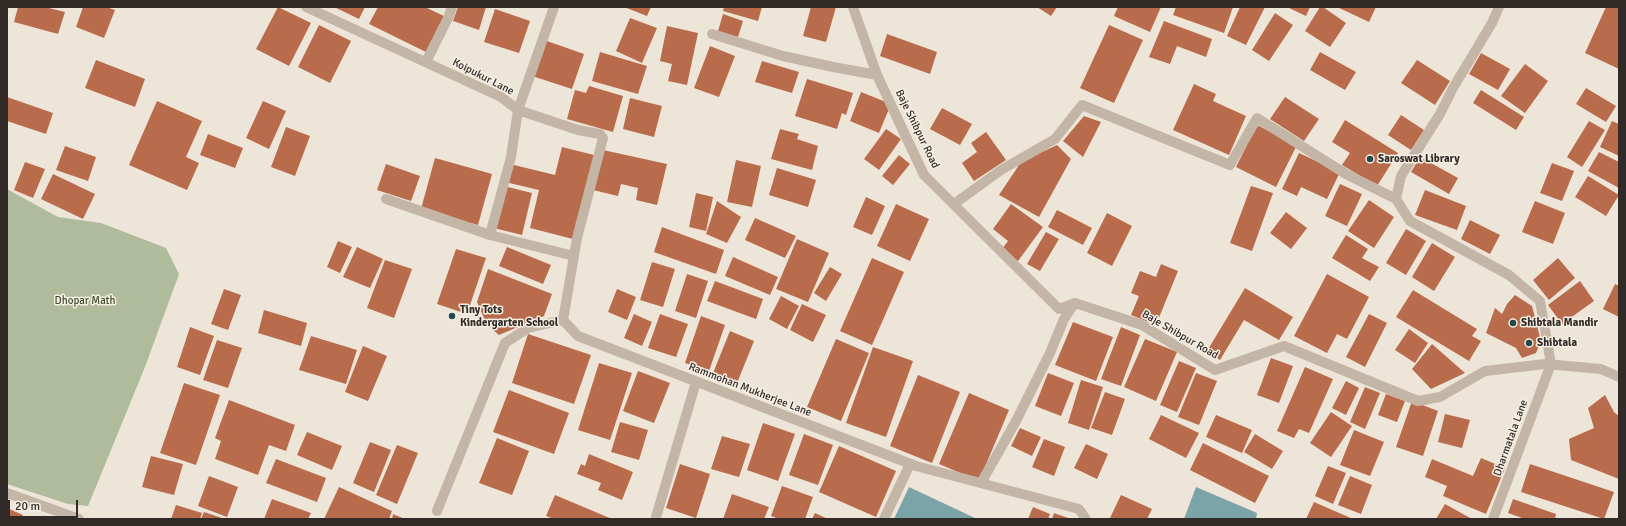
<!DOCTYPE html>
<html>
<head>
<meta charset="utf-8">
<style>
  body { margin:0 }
  #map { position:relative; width:1626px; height:526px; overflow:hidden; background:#eee5d9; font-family:Signika,sans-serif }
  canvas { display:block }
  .frame { position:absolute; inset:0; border:8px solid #312a26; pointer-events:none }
  .scale { position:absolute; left:8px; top:500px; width:70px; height:18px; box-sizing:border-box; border:2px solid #312a26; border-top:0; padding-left:5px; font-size:12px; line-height:14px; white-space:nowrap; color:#312a26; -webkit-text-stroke:3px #f6efe4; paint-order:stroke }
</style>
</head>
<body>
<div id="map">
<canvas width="1626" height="526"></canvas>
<div class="frame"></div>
<div class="scale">20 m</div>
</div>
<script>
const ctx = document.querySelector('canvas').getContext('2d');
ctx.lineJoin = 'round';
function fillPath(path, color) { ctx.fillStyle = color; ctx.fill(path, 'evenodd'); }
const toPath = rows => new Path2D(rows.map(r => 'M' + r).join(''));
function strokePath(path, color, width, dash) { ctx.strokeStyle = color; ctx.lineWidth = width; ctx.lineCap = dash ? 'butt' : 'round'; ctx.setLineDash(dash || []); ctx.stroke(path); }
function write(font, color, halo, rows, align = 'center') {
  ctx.font = font + ' Signika,sans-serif'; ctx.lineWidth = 3; ctx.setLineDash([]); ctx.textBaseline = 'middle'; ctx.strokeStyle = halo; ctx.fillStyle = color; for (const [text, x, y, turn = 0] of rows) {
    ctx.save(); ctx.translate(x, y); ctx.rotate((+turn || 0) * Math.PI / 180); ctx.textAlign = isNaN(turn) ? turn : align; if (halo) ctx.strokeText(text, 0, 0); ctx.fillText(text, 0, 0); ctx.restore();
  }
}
const green = toPath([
  [7,189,58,217,101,223,166,248,179,274,145,367,88,506,68,504,7,484]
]);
const water = toPath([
  [909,487,977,519,894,519],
  [1196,487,1257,513,1256,519,1184,519]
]);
const building = toPath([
  [18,7,45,7,65,12,58,34,14,22],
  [83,7,106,7,115,10,104,38,76,27],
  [278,7,311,23,289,66,256,49],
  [334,7,365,7,359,19],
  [378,7,425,7,446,17,428,53,369,24],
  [458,7,486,7,479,30,453,21],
  [624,7,651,7,647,16],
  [724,7,762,7,758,21,723,11],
  [811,7,836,7,826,42,803,36],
  [1037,7,1057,7,1051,16],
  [1118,7,1161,7,1150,32,1114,16],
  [1176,7,1233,7,1224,33,1173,15],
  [1240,7,1265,7,1246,45,1227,36],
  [1287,7,1310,7,1306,16],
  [1320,7,1323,7,1346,23,1330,47,1305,31],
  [1337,7,1376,7,1369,22],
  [1606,7,1619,7,1619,69,1585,53],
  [495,9,530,21,519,53,484,42],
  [1275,13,1293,25,1269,61,1252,50],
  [723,14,743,21,738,37,718,31],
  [630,18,657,28,642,63,616,51],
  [1164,21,1212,39,1206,57,1177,46,1170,64,1149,57],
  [319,25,351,41,330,83,298,67],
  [1109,25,1143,40,1114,103,1080,88],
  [667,26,698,33,687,85,668,81,672,64,660,61],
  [887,34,937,52,930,74,880,56],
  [544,40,584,54,572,89,532,76],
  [710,46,735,56,719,97,694,88],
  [600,52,647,66,638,94,592,81],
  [1320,52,1356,72,1345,90,1310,70],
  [1481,53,1510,69,1498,90,1469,74],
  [96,60,145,79,135,107,85,88],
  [1417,60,1450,81,1435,105,1401,83],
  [762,61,799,72,792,93,755,82],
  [1525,64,1548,81,1525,113,1501,96],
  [807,79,853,93,846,115,842,113,837,129,795,116],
  [1194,84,1216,94,1213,101,1246,116,1229,155,1173,130],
  [589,86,623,96,613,132,567,119,575,90,586,93],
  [1586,88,1616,106,1606,122,1576,104],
  [1481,90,1524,117,1516,130,1473,103],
  [861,92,891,104,879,133,850,121],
  [7,97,53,113,46,134,7,121],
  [1285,97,1319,119,1304,141,1270,119],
  [630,98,662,106,654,137,623,129],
  [157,101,202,121,186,157,199,163,187,190,129,165],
  [263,101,286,111,269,149,246,138],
  [942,108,972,124,960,145,930,129],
  [1401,115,1424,130,1411,150,1388,135],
  [1084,116,1101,122,1083,157,1063,141],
  [1345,120,1398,153,1377,186,1342,165,1350,153,1332,142],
  [1589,121,1605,130,1582,167,1567,157],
  [1612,121,1619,124,1619,156,1600,147],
  [1257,125,1297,145,1276,187,1236,167],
  [286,127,310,136,295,176,271,167],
  [780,129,799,134,797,139,818,146,812,170,771,159],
  [886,129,901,139,879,170,864,159],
  [986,132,1006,160,974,181,962,163,977,152,971,143],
  [208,134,243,148,235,168,200,155],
  [1057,145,1071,159,1039,217,999,195,1021,162],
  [65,146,96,157,88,181,56,170],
  [562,147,594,155,573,239,530,228,539,190,505,182,510,164,555,175],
  [603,150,667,164,657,205,636,200,638,188,621,184,618,196,593,190],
  [1599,152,1619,162,1619,188,1588,171],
  [1299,153,1340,172,1327,199,1301,187,1297,196,1282,189],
  [899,155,910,164,893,185,882,176],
  [1420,157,1458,178,1449,194,1411,172],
  [435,158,492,174,478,225,421,209],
  [736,160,761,166,752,207,727,202],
  [25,162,45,169,33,198,14,190],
  [1552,163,1574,171,1562,201,1540,193],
  [386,164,420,176,411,201,377,190],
  [777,168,816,180,808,207,769,195],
  [53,174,95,194,83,219,41,199],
  [1588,176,1619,195,1606,216,1575,197],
  [1340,184,1362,194,1347,226,1325,216],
  [504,186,532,193,522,235,494,228],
  [1251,186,1273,193,1252,251,1230,243],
  [1425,190,1466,206,1457,230,1415,215],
  [696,193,713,197,706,231,689,227],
  [866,197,885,206,872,235,853,227],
  [1369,200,1394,217,1374,248,1348,231],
  [717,201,741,217,727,243,706,234],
  [1535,201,1565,213,1553,244,1522,232],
  [896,204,929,219,910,261,877,246],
  [1011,204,1043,227,1018,261,1002,249,1008,241,993,229],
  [1057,210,1092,228,1083,245,1048,227],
  [1286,212,1307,228,1291,249,1270,233],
  [1107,213,1132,226,1112,266,1087,253],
  [755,218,796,236,785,258,745,240],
  [1470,220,1500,235,1490,254,1461,239],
  [662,227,724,250,716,274,654,252],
  [1406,229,1426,241,1406,275,1386,263],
  [1046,232,1059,239,1040,271,1027,264],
  [1346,235,1368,249,1362,258,1379,267,1370,281,1332,258],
  [797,239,829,253,808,302,776,289],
  [338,241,352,247,340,273,327,267],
  [1432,243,1455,257,1434,291,1412,277],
  [357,247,383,259,370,288,343,277],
  [507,247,551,265,543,284,499,266],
  [456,249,486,258,467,314,437,304],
  [733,257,778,277,770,295,725,276],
  [872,258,904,272,872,345,840,331],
  [1558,258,1575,278,1549,300,1533,280],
  [385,260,412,269,394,318,367,308],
  [652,262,675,269,663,307,640,300],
  [1161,264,1178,271,1156,325,1131,315,1139,296,1131,293,1140,271,1156,277],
  [830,267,842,274,826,301,814,293],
  [488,269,552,294,544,316,499,335,487,325,477,302],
  [687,274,708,281,696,318,675,311],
  [1327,274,1369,297,1347,339,1337,334,1327,353,1294,336],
  [715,281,763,299,756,319,707,301],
  [1580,281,1594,301,1562,324,1548,305],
  [1615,284,1619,286,1619,317,1603,309],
  [1245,288,1293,317,1279,340,1244,320,1220,360,1207,351],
  [224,289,241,295,228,330,211,324],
  [617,289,636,297,627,320,608,312],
  [1413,290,1477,329,1472,336,1481,341,1469,361,1396,317],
  [1515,295,1532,306,1541,341,1536,353,1522,358,1516,348,1486,333,1495,308,1502,314,1507,304],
  [781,296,799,306,787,329,769,319],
  [802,304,826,315,813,342,790,330],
  [264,310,307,323,301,346,258,333],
  [634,314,652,322,642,346,624,338],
  [660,314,688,324,676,357,648,348],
  [1369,314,1387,323,1365,367,1346,357],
  [701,316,725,325,709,371,685,363],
  [1073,322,1113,337,1096,381,1055,365],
  [190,327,214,336,200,375,177,367],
  [1121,327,1140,335,1121,386,1101,379],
  [1409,329,1428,343,1415,363,1395,350],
  [730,331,754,341,735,388,711,378],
  [528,334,591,355,574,404,512,383],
  [311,336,357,350,346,384,299,370],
  [836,339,869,353,841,421,807,407],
  [1145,339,1177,352,1156,401,1124,387],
  [217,340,242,348,228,388,203,380],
  [1432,344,1465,373,1431,389,1412,369],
  [363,346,387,356,368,401,345,392],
  [873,347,913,361,886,437,846,423],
  [1271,358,1293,366,1279,403,1257,395],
  [1179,361,1196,368,1177,412,1160,405],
  [599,363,632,373,610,440,578,430],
  [1305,367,1333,379,1309,433,1299,429,1294,438,1277,431],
  [638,371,670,383,654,423,623,411],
  [1048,373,1074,383,1061,416,1035,406],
  [1196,373,1217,381,1199,425,1178,417],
  [918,375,960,392,932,463,890,446],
  [1081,380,1103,387,1089,430,1068,423],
  [1346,381,1359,388,1346,415,1332,408],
  [184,383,220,395,196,465,160,453],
  [1365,387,1380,393,1365,429,1350,422],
  [509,390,569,413,554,454,493,432],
  [1105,392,1125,399,1112,435,1091,428],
  [969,393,1009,410,979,481,939,464],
  [1386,394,1405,401,1397,422,1378,415],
  [1605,395,1614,412,1619,416,1619,479,1571,460,1569,439,1594,428,1588,408],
  [229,400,295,425,286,451,269,445,258,475,215,459,221,441,215,438],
  [1412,401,1438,411,1423,456,1396,447],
  [1331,412,1352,426,1331,457,1310,443],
  [1445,414,1470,420,1462,448,1438,442],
  [1161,415,1199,433,1186,458,1149,439],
  [1216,415,1252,430,1242,453,1206,437],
  [620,422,648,430,639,460,611,452],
  [763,423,795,434,778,481,747,470],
  [1020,428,1041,437,1032,456,1011,446],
  [1354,430,1384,442,1370,476,1340,465],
  [307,432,342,446,332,470,297,455],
  [804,434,833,445,818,485,789,475],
  [1255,434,1283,451,1272,469,1244,452],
  [722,436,750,444,739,477,711,469],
  [497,438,529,451,512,495,479,483],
  [1044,439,1065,447,1054,476,1032,467],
  [370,442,391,450,374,492,353,483],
  [1203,443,1269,476,1255,503,1190,470],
  [1086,444,1108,454,1097,479,1074,468],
  [397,445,418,453,397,504,376,495],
  [839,446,896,471,876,517,819,492],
  [589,454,633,472,622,500,598,490,601,483,577,474,581,464,585,466],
  [151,456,183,464,174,495,142,487],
  [1481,458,1505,468,1486,514,1443,496,1447,486,1425,477,1432,459,1473,476],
  [276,459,326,478,317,502,266,483],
  [680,464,710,474,696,518,666,508],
  [1530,464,1614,492,1604,519,1521,492],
  [1328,466,1346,473,1333,504,1315,496],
  [209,476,238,487,227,517,198,506],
  [1350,476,1372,485,1361,514,1338,505],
  [782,486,813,497,805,519,779,519,771,516],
  [339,487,392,511,389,519,324,519],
  [732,494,769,507,764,519,723,519],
  [555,495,612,519,554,519,546,516],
  [1121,495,1152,509,1147,519,1110,518],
  [272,499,311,513,308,519,264,519],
  [1513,499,1556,514,1555,519,1525,519,1508,513],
  [1314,502,1353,519,1306,519],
  [1445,504,1472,519,1436,519],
  [176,505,202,513,200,519,171,519],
  [1033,507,1050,514,1048,519,1028,519],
  [7,508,23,515,21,519,7,519],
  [204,512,225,519,201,519],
  [815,513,828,519,812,519],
  [1054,513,1071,519,1052,519],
  [393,514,405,519,392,519]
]);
const minor = toPath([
  [306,7,501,97,518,110,511,157,490,235,574,256],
  [554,7,518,110,578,130,600,134,603,138,577,238,563,320,578,336,916,466,1079,509,1086,519],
  [853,7,877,75,924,175,1059,309,1075,303,1142,325,1215,370,1284,346,1418,401,1440,397,1485,371,1545,364,1601,369,1619,377],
  [712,34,783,56,833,67,877,75],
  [426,62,448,18,452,7],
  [386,199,490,235],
  [954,204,1001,170,1055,139,1082,105,1230,165,1257,118,1346,174,1396,199],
  [981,483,1016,421,1050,353,1064,319,1075,303],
  [7,493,79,519],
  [437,511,505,343,528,328,563,320],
  [656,517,696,382],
  [884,519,910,464],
  [1493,519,1551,364,1540,301,1509,275,1410,221,1396,199,1401,176,1440,114,1453,88,1492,23,1499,7]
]);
const markers = [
  [1370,159,4,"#20494e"],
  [452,316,4,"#20494e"],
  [1513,323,4,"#20494e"],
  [1529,343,4,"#20494e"]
];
const streetNames = [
  ["Koipukur Lane",483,77,27],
  ["Baje Shibpur Road",917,129,64],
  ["Baje Shibpur Road",1180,335,30],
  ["Rammohan Mukherjee Lane",750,390,21],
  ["Dharmatala Lane",1511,438,-70]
];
const poiNames = [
  ["Saroswat Library",1378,159],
  ["Tiny Tots",460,310],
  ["Kindergarten School",460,323],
  ["Shibtala Mandir",1521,323],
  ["Shibtala",1537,343]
];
const parkNames = [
  ["Dhopar Math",85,301]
];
fillPath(green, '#afbb9b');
fillPath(water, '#7ba4a8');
fillPath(building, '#b96c4b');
strokePath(minor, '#c4b6a6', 10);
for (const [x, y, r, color] of markers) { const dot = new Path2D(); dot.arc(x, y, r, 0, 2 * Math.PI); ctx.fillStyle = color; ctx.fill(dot); strokePath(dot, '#f6efe4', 1.5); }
write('11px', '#312a26', '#f6efe4', streetNames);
write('bold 11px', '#312a26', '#f6efe4', poiNames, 'left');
write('11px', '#404d2d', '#f6efe4', parkNames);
</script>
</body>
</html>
